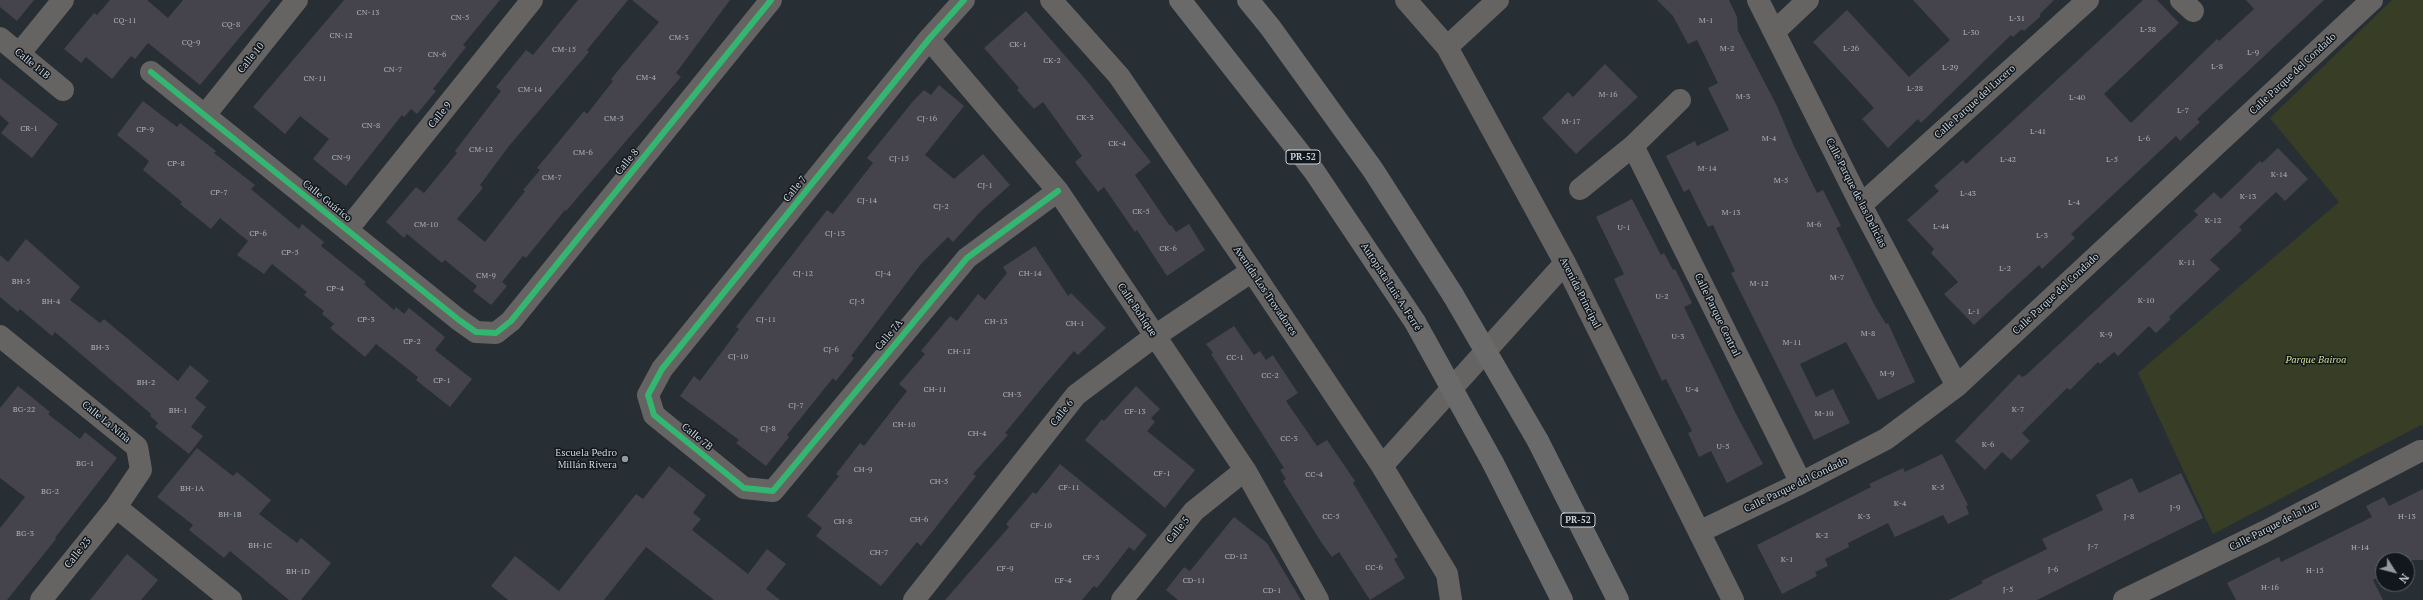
<!DOCTYPE html>
<html>
<head>
<meta charset="utf-8">
<style>
  body { margin:0 }
  #map { position:relative; width:2423px; height:600px; overflow:hidden; background:#272f35; font-family:"PT Serif",serif }
  canvas { display:block }
  .north { position:absolute; left:2375px; top:552px; width:40px; height:40px; box-sizing:border-box; background:#11171c; border:1px solid #5b6368; border-radius:50%; rotate:126deg; font-size:11px; font-weight:700; line-height:16px; text-align:center; color:#cbd4db }
  .north::after { content:''; display:block; margin:auto; width:14px; height:18px; background:#929aa1; clip-path:polygon(50% 0,100% 100%,50% 72%,0 100%) }
</style>
</head>
<body>
<div id="map">
<canvas width="2423" height="600"></canvas>
<div class="north">N</div>
</div>
<script>
const ctx = document.querySelector('canvas').getContext('2d');
ctx.lineJoin = 'round';
function fillPath(path, color) { ctx.fillStyle = color; ctx.fill(path, 'evenodd'); }
const toPath = rows => new Path2D(rows.map(r => 'M' + r).join(''));
function strokePath(path, color, width, dash) { ctx.strokeStyle = color; ctx.lineWidth = width; ctx.lineCap = dash ? 'butt' : 'round'; ctx.setLineDash(dash || []); ctx.stroke(path); }
function write(font, color, halo, rows, align = 'center') {
  ctx.font = font + ' "PT Serif",serif'; ctx.lineWidth = 3; ctx.setLineDash([]); ctx.textBaseline = 'middle'; ctx.strokeStyle = halo; ctx.fillStyle = color; for (const [text, x, y, turn = 0] of rows) {
    ctx.save(); ctx.translate(x, y); ctx.rotate((+turn || 0) * Math.PI / 180); ctx.textAlign = isNaN(turn) ? turn : align; if (halo) ctx.strokeText(text, 0, 0); ctx.fillText(text, 0, 0); ctx.restore();
  }
}
const green = toPath([
  [2392,0,2423,0,2423,427,2421,425,2213,534,2138,373,2339,202,2270,118]
]);
const building = toPath([
  [0,0,34,0,17,21,0,7],
  [110,0,147,0,168,18,183,0,271,0,200,85,148,43,135,59,131,56,112,79,86,57,81,63,64,49,94,13,97,15],
  [344,0,500,0,463,45,466,47,433,89,436,91,417,114,411,109,404,117,402,115,346,186,313,159,329,139,300,116,285,134,253,107],
  [578,0,628,0,587,50,589,52,509,146,480,185,483,188,457,219,485,242,525,191,523,190,540,170,537,168,584,111,587,114,613,81,611,79,659,22,632,0,730,0,676,73,681,77,566,211,565,210,526,258,523,256,502,282,507,286,491,305,473,291,477,286,445,260,442,263,407,234,404,238,386,222,416,187,424,193,457,153,455,151,501,91,496,87,526,50,533,55],
  [1657,0,1729,0,1737,17,1738,31,1777,106,1793,144,1817,193,1823,190,1841,226,1836,228,1875,306,1886,324,1888,323,1915,382,1878,400,1846,342,1800,364,1816,397,1833,389,1850,423,1814,440,1731,273,1735,271,1713,225,1708,227,1689,189,1684,192,1666,156,1695,141,1697,146,1729,130,1708,88,1718,83,1697,40,1688,44,1673,16],
  [1913,0,2054,0,2040,14,2040,17,2024,31,2022,29,2013,37,2011,35,1921,123,1918,119,1888,148,1862,119,1874,108,1813,42,1847,10,1909,77,1950,40],
  [2143,0,2157,0,2179,23,2104,94,2131,123,2217,39,2219,41,2254,9,2246,0,2324,0,2197,119,2200,122,2180,141,2176,136,2071,234,2075,238,2042,269,2039,265,1974,325,1944,294,1958,282,1931,253,1934,249,1907,220,1939,191,1934,186,1963,160,1966,164],
  [1026,11,1087,81,1151,162,1135,175,1170,226,1171,225,1176,232,1189,224,1205,250,1167,276,1137,230,1135,232,1104,187,1098,192,1075,162,1082,156,1043,102,1034,109,1017,90,1019,88,984,48],
  [1605,64,1638,97,1576,154,1542,118,1568,92,1573,97],
  [0,78,58,124,32,158,1,133,9,123,0,115],
  [939,85,964,106,925,155,954,179,983,154,1010,185,981,211,953,242,948,237,921,264,851,356,854,358,836,381,833,378,787,435,789,437,766,466,736,443,739,440,680,396,694,376,700,381,739,329,736,327,827,210,833,214,873,163,867,158,914,100,924,90,931,95],
  [143,101,177,127,180,123,216,151,214,153,255,185,251,189,299,229,302,224,324,242,321,246,366,282,364,284,394,310,396,307,404,314,409,308,445,337,435,350,472,379,450,407,416,380,418,377,376,344,365,357,330,328,334,324,322,314,324,311,304,295,307,292,272,264,264,274,237,255,248,241,220,218,211,229,180,204,182,202,143,170,149,161,117,135],
  [2278,148,2308,179,2285,201,2276,192,2239,227,2242,230,2210,260,2220,269,2169,317,2171,319,2156,333,2149,326,2118,356,2114,352,2100,364,2098,362,2070,390,2067,388,2022,433,2030,441,2011,460,2002,452,1985,470,1955,441,2019,374,2022,377,2026,375,2198,215,2194,211,2214,192,2221,199,2260,161,2262,163],
  [1632,199,1661,255,1664,253,1673,270,1675,269,1692,303,1684,307,1736,414,1763,464,1727,483,1711,451,1699,457,1688,433,1692,431,1666,379,1662,381,1614,279,1624,274,1596,217],
  [26,239,80,287,70,300,100,323,104,319,178,381,190,365,209,381,195,398,206,407,191,427,203,436,189,454,155,427,158,423,150,416,151,414,55,332,52,336,20,309,18,312,0,297,0,255,8,262],
  [1035,246,1068,296,1071,293,1106,328,1078,355,1074,351,1042,388,1005,433,1008,435,973,474,976,476,921,546,917,542,881,586,816,536,822,528,807,516,839,476,836,474,860,443,864,446,907,391,899,384,925,354,921,351,950,316,957,321,978,294,985,300,1007,273,1003,267],
  [1234,326,1254,355,1260,351,1266,360,1273,355,1276,360,1298,393,1286,401,1317,446,1327,440,1355,481,1353,483,1398,557,1394,559,1405,578,1370,600,1339,552,1332,557,1321,542,1283,481,1286,479,1280,470,1284,468,1211,354,1213,353,1206,344],
  [18,386,50,412,48,414,80,439,85,432,117,458,55,538,56,539,7,600,0,600,0,528,25,497,0,478,0,408],
  [1136,386,1160,409,1151,418,1155,422,1147,431,1195,470,1165,508,1085,440,1102,419,1104,421],
  [197,448,233,476,237,472,271,500,259,514,297,543,301,538,331,563,301,600,289,600,230,551,224,558,189,530,193,525,157,497],
  [1942,454,1968,505,1966,506,1969,514,1948,524,1943,515,1895,537,1888,523,1848,543,1849,547,1825,559,1828,566,1815,572,1817,576,1782,594,1757,545,1871,487,1869,484,1903,468,1905,472],
  [1060,464,1147,535,1134,551,1129,547,1097,588,1094,586,1082,600,945,600,1009,527,1006,524,1033,492,1036,494],
  [669,466,706,495,693,513,701,519,692,530,748,574,767,549,786,564,766,589,780,600,714,600,646,547,604,600,508,600,491,586,515,556,559,591,636,494,643,499],
  [2181,473,2203,518,2037,600,1949,600,1983,583,1981,581,2047,549,2042,539,2103,510,2096,495,2132,478,2139,493],
  [2423,489,2423,560,2383,560,2383,575,2373,580,2383,600,2236,600,2227,583,2279,557,2281,562,2372,517,2366,506,2384,497,2389,506],
  [1234,517,1267,543,1301,600,1178,600,1166,590,1184,567,1190,571],
  [127,554,158,580,141,600,90,600]
]);
const minor = toPath([
  [964,0,929,39,662,369,648,395,654,415,744,488,773,491,967,258,1058,191],
  [1051,0,1119,76,1252,271,1382,466,1447,574,1451,600],
  [1406,0,1447,47,1565,263,1733,600],
  [1758,0,1861,205,1957,386],
  [2181,0,2193,11],
  [1774,32,1808,0],
  [0,38,63,90],
  [929,39,1058,191,1245,470,1318,600],
  [1447,47,1498,0],
  [19,54,63,0],
  [151,72,459,320,476,332,496,333,511,321,771,0],
  [205,115,297,0],
  [1633,146,1801,483],
  [1580,189,1633,146,1680,100],
  [1861,205,2088,0],
  [347,230,532,0],
  [0,336,137,447,141,470,116,507,41,600],
  [1382,466,1565,263],
  [116,507,231,600],
  [1699,532,1801,483,1886,439,1957,386,2372,0],
  [914,600,1076,395,1155,336,1252,271],
  [1122,600,1194,511,1245,470],
  [2124,600,2264,532,2420,451,2423,451]
]);
const highway = toPath([
  [1180,0,1314,171,1415,322],
  [1248,0,1270,27,1373,170,1453,295],
  [1538,441,1618,600],
  [1493,463,1562,600]
]);
const highwayBridge = toPath([
  [1453,295,1538,441],
  [1415,322,1493,463]
]);
const cycleway = toPath([
  [964,0,929,39,662,369,648,395,654,415,744,488,773,491,967,258,1058,191],
  [151,72,459,320,476,332,496,333,511,321,771,0]
]);
const markers = [
  [625,459,4,"#929aa1"]
];
const numberNames = [
  ["CN-13",368,13],
  ["CN-5",460,18],
  ["L-31",2017,19],
  ["CQ-11",125,21],
  ["M-1",1706,21],
  ["CQ-8",231,25],
  ["L-38",2148,30],
  ["L-30",1971,33],
  ["CN-12",341,36],
  ["CM-3",679,38],
  ["CQ-9",191,43],
  ["CK-1",1018,45],
  ["M-2",1727,49],
  ["L-26",1851,49],
  ["CM-15",564,50],
  ["L-9",2253,53],
  ["CN-6",437,55],
  ["CK-2",1052,61],
  ["L-8",2217,67],
  ["L-29",1950,68],
  ["CN-7",393,70],
  ["CM-4",646,78],
  ["CN-11",315,79],
  ["L-28",1915,89],
  ["CM-14",530,90],
  ["M-16",1608,95],
  ["M-3",1743,97],
  ["L-40",2077,98],
  ["L-7",2183,111],
  ["CK-3",1085,118],
  ["CM-5",614,119],
  ["CJ-16",927,119],
  ["M-17",1571,122],
  ["CN-8",371,126],
  ["CR-1",29,129],
  ["CP-9",145,130],
  ["L-41",2038,132],
  ["M-4",1769,139],
  ["L-6",2144,139],
  ["CK-4",1117,144],
  ["CM-12",481,150],
  ["CM-6",583,153],
  ["CN-9",341,158],
  ["CJ-15",899,159],
  ["L-42",2008,160],
  ["L-5",2112,160],
  ["CP-8",176,164],
  ["M-14",1707,169],
  ["K-14",2279,175],
  ["CM-7",552,178],
  ["M-5",1781,181],
  ["CJ-1",985,186],
  ["CP-7",219,193],
  ["L-43",1968,194],
  ["K-13",2248,197],
  ["CJ-14",867,201],
  ["L-4",2074,203],
  ["CJ-2",941,207],
  ["CK-5",1141,212],
  ["M-13",1731,213],
  ["K-12",2213,221],
  ["CM-10",426,225],
  ["M-6",1814,225],
  ["L-44",1941,227],
  ["U-1",1624,228],
  ["CP-6",258,234],
  ["CJ-13",835,234],
  ["L-3",2042,236],
  ["CK-6",1168,249],
  ["CP-5",290,253],
  ["K-11",2187,263],
  ["L-2",2005,269],
  ["CJ-12",803,274],
  ["CJ-4",883,274],
  ["CH-14",1030,274],
  ["CM-9",486,276],
  ["M-7",1837,278],
  ["BH-5",21,282],
  ["M-12",1759,284],
  ["CP-4",335,289],
  ["U-2",1662,297],
  ["K-10",2146,301],
  ["BH-4",51,302],
  ["CJ-5",857,302],
  ["L-1",1974,312],
  ["CP-3",366,320],
  ["CJ-11",766,320],
  ["CH-13",996,322],
  ["CH-1",1075,324],
  ["M-8",1868,334],
  ["K-9",2106,335],
  ["U-3",1678,337],
  ["CP-2",412,342],
  ["M-11",1792,343],
  ["BH-3",100,348],
  ["CJ-6",831,350],
  ["CH-12",959,352],
  ["CJ-10",738,357],
  ["CC-1",1235,358],
  ["M-9",1887,374],
  ["CC-2",1270,376],
  ["CP-1",442,381],
  ["BH-2",146,383],
  ["CH-11",935,390],
  ["U-4",1692,390],
  ["CH-3",1012,395],
  ["CJ-7",796,406],
  ["BG-22",24,410],
  ["K-7",2018,410],
  ["BH-1",178,411],
  ["CF-13",1135,412],
  ["M-10",1824,414],
  ["CH-10",904,425],
  ["CJ-8",768,429],
  ["CH-4",977,434],
  ["CC-3",1289,439],
  ["K-6",1988,445],
  ["U-5",1723,447],
  ["BG-1",85,464],
  ["CH-9",863,470],
  ["CF-1",1162,474],
  ["CC-4",1314,475],
  ["CH-5",939,482],
  ["CF-11",1069,488],
  ["K-5",1938,488],
  ["BH-1A",192,489],
  ["BG-2",50,492],
  ["K-4",1900,504],
  ["J-9",2175,508],
  ["BH-1B",230,515],
  ["CC-5",1331,517],
  ["K-3",1864,517],
  ["J-8",2129,517],
  ["H-13",2407,517],
  ["CH-6",919,520],
  ["CH-8",843,522],
  ["CF-10",1041,526],
  ["BG-3",25,534],
  ["K-2",1822,536],
  ["BH-1C",260,546],
  ["J-7",2093,547],
  ["H-14",2360,548],
  ["CH-7",879,553],
  ["CD-12",1236,557],
  ["CF-3",1091,558],
  ["K-1",1787,560],
  ["CC-6",1374,568],
  ["CF-9",1005,569],
  ["J-6",2053,570],
  ["H-15",2315,571],
  ["BH-1D",298,572],
  ["CF-4",1063,581],
  ["CD-11",1194,581],
  ["H-16",2270,588],
  ["J-5",2008,590],
  ["CD-1",1272,591]
];
const shields = [
  [1303,157,34],
  [1578,520,34]
];
const shieldNames = [
  ["PR-52",1303,157],
  ["PR-52",1578,520]
];
const streetNames = [
  ["Calle 10",251,58,-51],
  ["Calle 11B",32,64,39],
  ["Calle Parque del Condado",2293,74,-43],
  ["Calle Parque del Lucero",1975,102,-42],
  ["Calle 9",440,115,-51],
  ["Calle 8",627,162,-51],
  ["Calle 7",795,189,-51],
  ["Calle Parque de las Delicias",1856,193,63],
  ["Calle Guárico",327,201,39],
  ["Autopista Luis A. Ferré",1391,287,57],
  ["Avenida Los Trovadores",1265,291,56],
  ["Avenida Principal",1580,293,63],
  ["Calle Parque del Condado",2056,294,-43],
  ["Calle Bohíque",1137,310,56],
  ["Calle Parque Central",1717,315,64],
  ["Calle 7A",889,335,-50],
  ["Calle 6",1062,413,-52],
  ["Calle La Niña",106,422,39],
  ["Calle 7B",697,437,39],
  ["Calle Parque del Condado",1796,485,-26],
  ["Calle Parque de la Luz",2274,526,-27],
  ["Calle 5",1178,530,-51],
  ["Calle 23",78,553,-51]
];
const parkNames = [
  ["Parque Bairoa",2316,360]
];
const poiNames = [
  ["Escuela Pedro",617,453],
  ["Millán Rivera",617,465]
];
fillPath(green, '#373e25');
fillPath(building, '#45434c');
strokePath(minor, '#666363', 22);
strokePath(highway, '#6b6a6b', 22);
strokePath(highwayBridge, '#6b6a6b', 22);
strokePath(cycleway, '#33b770', 6);
for (const [x, y, r, color] of markers) { const dot = new Path2D(); dot.arc(x, y, r, 0, 2 * Math.PI); ctx.fillStyle = color; ctx.fill(dot); strokePath(dot, '#11171c', 1.5); }
write('8px', '#aab0b7', null, numberNames);
for (const [x, y, w] of shields) { const box = new Path2D(); box.roundRect(x - w / 2, y - 7, w, 14, 3); ctx.fillStyle = '#11171c'; ctx.fill(box); strokePath(box, '#cbd4db', 1); }
write('bold 9px', '#cbd4db', null, shieldNames);
write('10px', '#cbd4db', '#11171c', streetNames);
write('italic 10px', '#cfdd97', '#11171c', parkNames);
write('10px', '#cbd4db', '#11171c', poiNames, 'right');
</script>
</body>
</html>
